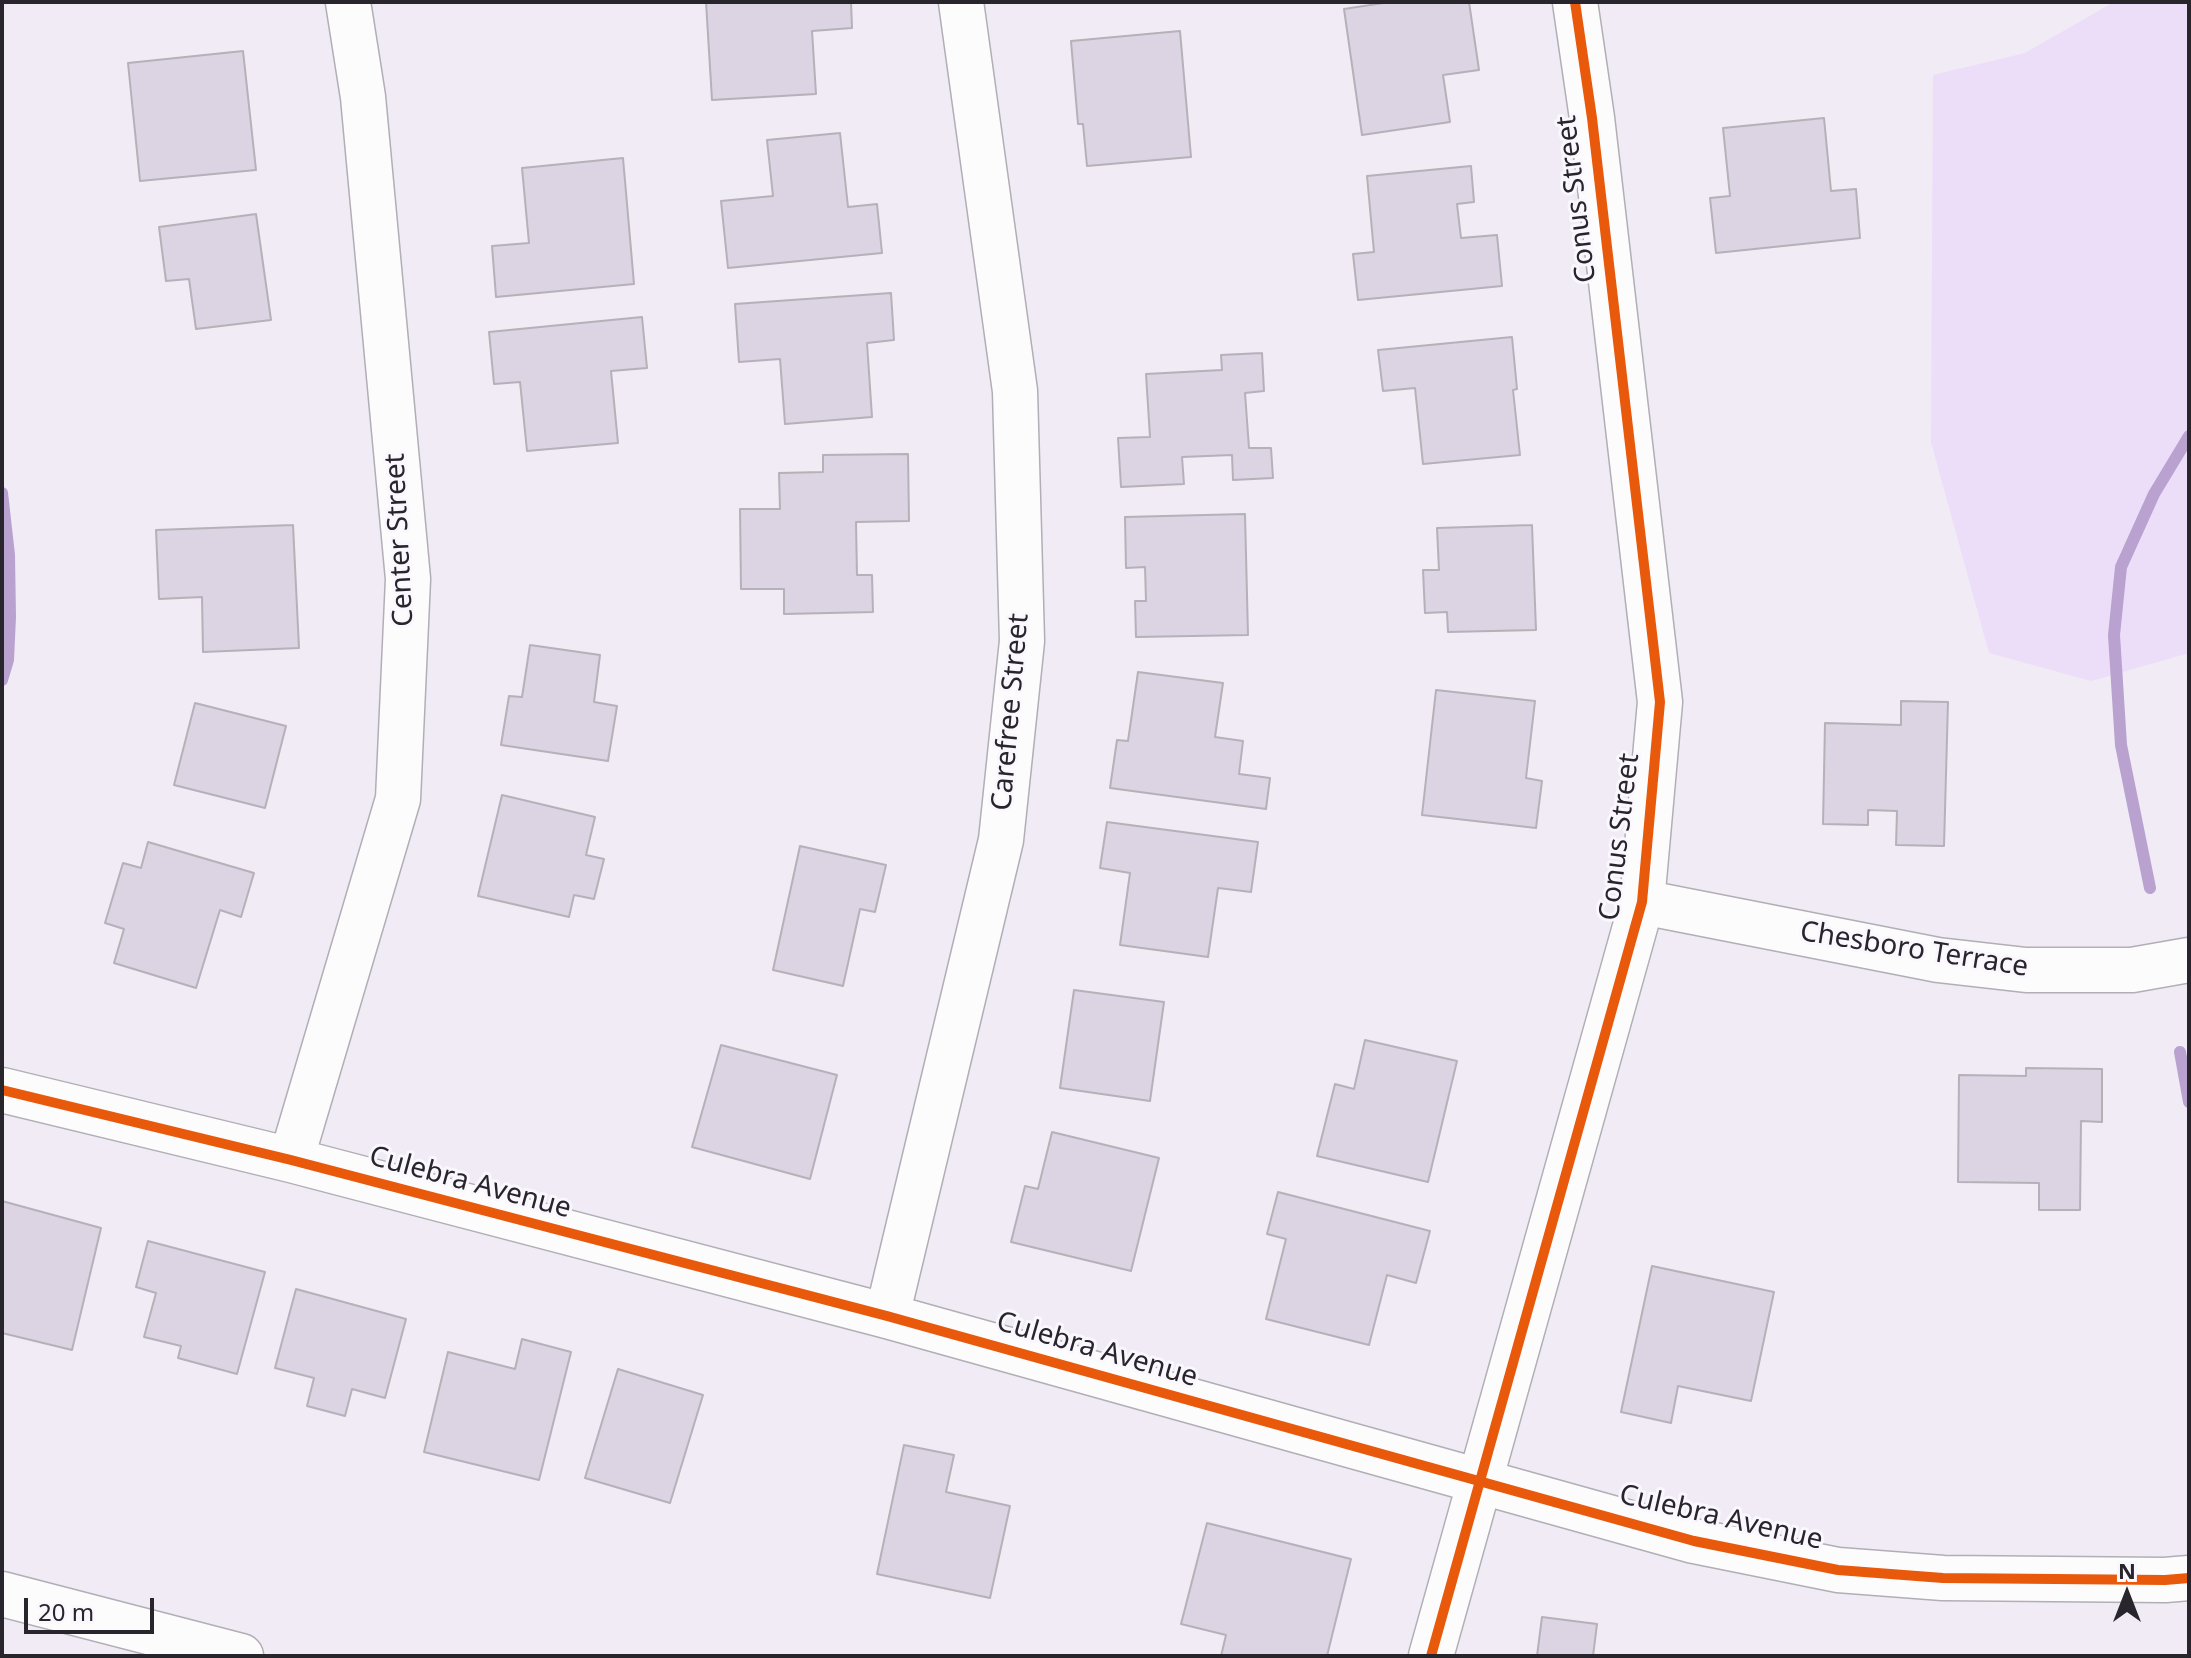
<!DOCTYPE html>
<html>
<head>
<meta charset="utf-8">
<style>
  body { margin:0 }
  #map { position:relative; width:2191px; height:1658px; overflow:hidden; background:#f0ebf4; font-family:"Noto Sans",sans-serif }
  canvas { display:block }
  .frame { position:absolute; inset:0; border:4px solid #29252c; pointer-events:none }
  .north { position:absolute; left:2087px; top:1554px; width:80px; height:80px; -webkit-text-stroke:6px #faf7fe; paint-order:stroke; rotate:0deg; font-size:22px; font-weight:700; line-height:32px; text-align:center; color:#29252c }
  .north::after { content:''; display:block; margin:auto; width:28px; height:36px; background:#29252c; clip-path:polygon(50% 0,100% 100%,50% 72%,0 100%) }
  .scale { position:absolute; left:24px; top:1598px; width:130px; height:36px; box-sizing:border-box; border:4px solid #29252c; border-top:0; padding-left:10px; font-size:24px; line-height:28px; white-space:nowrap; color:#29252c; -webkit-text-stroke:6px #faf7fe; paint-order:stroke }
</style>
</head>
<body>
<div id="map">
<canvas width="2191" height="1658"></canvas>
<div class="frame"></div>
<div class="north">N</div>
<div class="scale">20 m</div>
</div>
<script>
const ctx = document.querySelector('canvas').getContext('2d');
ctx.lineJoin = 'round';
function fillPath(path, color) { ctx.fillStyle = color; ctx.fill(path, 'evenodd'); }
const toPath = rows => new Path2D(rows.map(r => 'M' + r).join(''));
function strokePath(path, color, width, dash) { ctx.strokeStyle = color; ctx.lineWidth = width; ctx.lineCap = dash ? 'butt' : 'round'; ctx.setLineDash(dash || []); ctx.stroke(path); }
function write(font, color, halo, rows, align = 'center') {
  ctx.font = font + ' "Noto Sans",sans-serif'; ctx.lineWidth = 6; ctx.setLineDash([]); ctx.textBaseline = 'middle'; ctx.strokeStyle = halo; ctx.fillStyle = color; for (const [text, x, y, turn = 0] of rows) {
    ctx.save(); ctx.translate(x, y); ctx.rotate((+turn || 0) * Math.PI / 180); ctx.textAlign = isNaN(turn) ? turn : align; if (halo) ctx.strokeText(text, 0, 0); ctx.fillText(text, 0, 0); ctx.restore();
  }
}
const green = toPath([
  [2114,2,2189,2,2189,653,2091,681,1989,653,1931,442,1933,75,2025,53]
]);
const stream = toPath([
  [2,493,9,555,10,617,8,660,2,680],
  [2150,888,2121,745,2114,635,2121,567,2154,494,2189,436],
  [2180,1052,2189,1102]
]);
const building = toPath([
  [706,2,851,2,852,28,812,31,816,94,712,100,706,2],
  [1390,2,1469,2,1479,70,1443,75,1450,122,1362,135,1344,9,1390,2],
  [1180,31,1191,157,1087,166,1083,124,1078,124,1071,41,1180,31],
  [243,51,256,170,140,181,128,63,243,51],
  [1824,118,1831,191,1856,189,1860,238,1716,253,1710,198,1730,196,1723,128,1824,118],
  [840,133,848,207,877,204,882,253,728,268,721,201,773,196,767,140,840,133],
  [623,158,634,284,496,297,492,246,529,243,522,168,623,158],
  [1471,166,1474,202,1457,204,1461,238,1497,235,1502,286,1358,300,1353,254,1374,252,1367,176,1471,166],
  [256,214,271,320,196,329,189,279,166,281,159,227,256,214],
  [891,293,894,340,867,343,872,417,785,424,780,359,739,362,735,304,891,293],
  [642,317,647,368,611,371,618,443,527,451,520,382,494,384,489,332,642,317],
  [1512,337,1517,389,1513,390,1520,455,1423,464,1415,388,1383,391,1378,350,1512,337],
  [1262,353,1264,391,1245,393,1249,448,1271,448,1273,478,1233,480,1232,455,1182,457,1184,484,1121,487,1118,438,1150,437,1146,374,1222,370,1221,355,1262,353],
  [908,454,909,521,856,522,857,575,872,575,873,612,784,614,784,589,741,589,740,509,780,509,779,473,823,472,823,455,908,454],
  [1245,514,1248,635,1136,637,1135,601,1146,601,1145,567,1126,568,1125,517,1245,514],
  [293,525,299,648,203,652,202,597,159,599,156,530,293,525],
  [1532,525,1536,630,1448,632,1447,612,1425,613,1423,570,1439,570,1437,528,1532,525],
  [530,645,600,655,594,702,617,706,608,761,501,745,509,696,522,697,530,645],
  [1138,672,1223,683,1215,737,1243,741,1239,774,1270,778,1266,809,1110,788,1117,740,1128,741,1138,672],
  [1436,690,1535,701,1526,778,1542,781,1536,828,1422,815,1436,690],
  [1901,701,1948,702,1944,846,1896,845,1897,811,1868,810,1868,825,1823,824,1825,723,1901,725,1901,701],
  [195,703,286,726,265,808,174,785,195,703],
  [502,795,595,817,586,855,604,859,594,899,574,895,569,917,478,896,502,795],
  [1107,822,1258,842,1251,892,1218,888,1208,957,1120,945,1130,873,1100,868,1107,822],
  [148,842,254,873,241,917,220,910,196,988,114,963,124,929,105,923,123,863,141,868,148,842],
  [800,846,886,865,875,912,860,909,843,986,773,970,800,846],
  [1074,990,1164,1002,1150,1101,1060,1088,1074,990],
  [1365,1040,1457,1061,1428,1182,1317,1156,1335,1084,1354,1089,1365,1040],
  [721,1045,837,1075,810,1179,692,1147,721,1045],
  [2026,1068,2102,1069,2102,1122,2081,1121,2080,1210,2039,1210,2039,1183,1958,1182,1959,1075,2026,1076,2026,1068],
  [1052,1132,1159,1158,1131,1271,1011,1242,1025,1186,1038,1189,1052,1132],
  [1278,1192,1430,1231,1416,1283,1387,1275,1369,1345,1266,1319,1286,1239,1267,1234,1278,1192],
  [2,1201,101,1228,72,1350,2,1333,2,1201],
  [148,1241,265,1272,237,1374,178,1358,181,1346,144,1337,156,1293,136,1287,148,1241],
  [1652,1266,1774,1292,1751,1401,1678,1386,1671,1423,1621,1412,1652,1266],
  [296,1289,406,1319,385,1398,352,1389,345,1416,307,1406,314,1378,275,1368,296,1289],
  [522,1339,571,1352,539,1480,424,1452,448,1352,515,1369,522,1339],
  [618,1369,703,1395,670,1503,585,1478,618,1369],
  [904,1445,954,1455,946,1492,1010,1506,990,1598,877,1574,904,1445],
  [1207,1523,1351,1559,1327,1656,1221,1656,1226,1635,1181,1624,1207,1523],
  [1542,1617,1597,1624,1593,1656,1537,1656,1542,1617]
]);
const minor = toPath([
  [1642,902,1938,960,2026,970,2132,970,2189,960],
  [2,1090,291,1160,887,1316,1694,1541,1838,1570,1943,1578,2165,1580,2189,1578],
  [291,1160,398,799,408,579,363,97,348,2],
  [887,1316,1001,840,1022,641,1015,391,961,2],
  [2,1594,241,1656],
  [1431,1656,1642,902,1660,702,1592,118,1575,2]
]);
const cycleway = toPath([
  [2,1090,291,1160,887,1316,1694,1541,1838,1570,1943,1578,2165,1580,2189,1578],
  [1431,1656,1642,902,1660,702,1592,118,1575,2]
]);
const streetNames = [
  ["Conus Street",1577,199,-97],
  ["Center Street",400,540,-93],
  ["Carefree Street",1011,712,-85],
  ["Conus Street",1620,837,-83],
  ["Chesboro Terrace",1914,950,9],
  ["Culebra Avenue",470,1183,15],
  ["Culebra Avenue",1097,1350,16],
  ["Culebra Avenue",1721,1518,13]
];
fillPath(green, '#ecdef9');
strokePath(stream, '#baa2d0', 12);
fillPath(building, '#dcd3e3');
strokePath(building, '#b5b1b9', 2);
strokePath(minor, '#b2aeb6', 47);
strokePath(minor, '#fdfcfd', 44);
strokePath(cycleway, '#e8590c', 10);
write('28px', '#29252c', '#faf7fe', streetNames);
</script>
</body>
</html>
